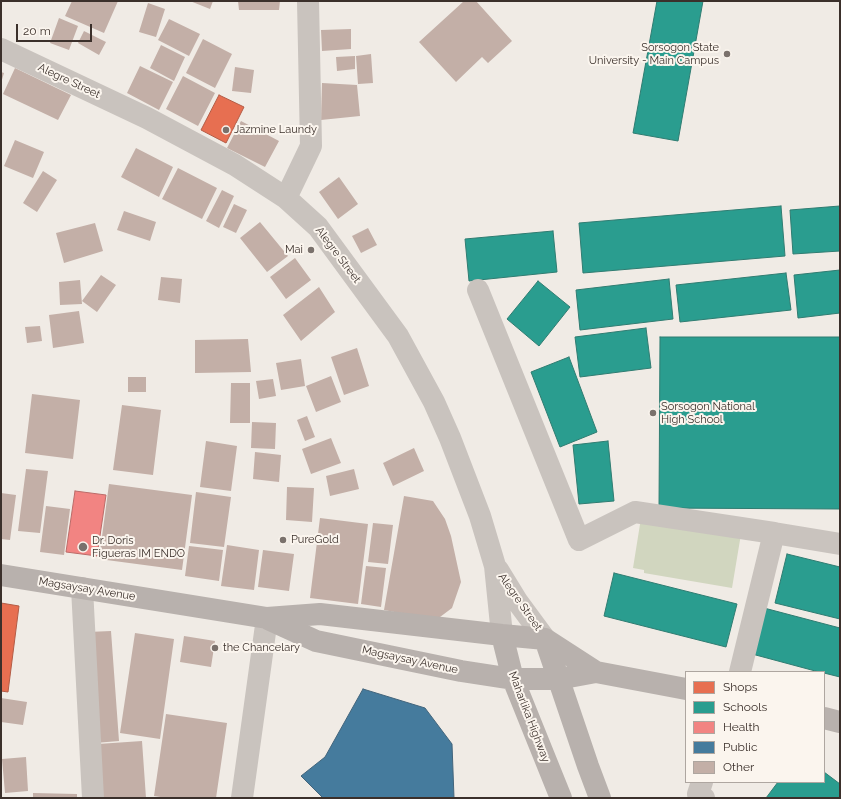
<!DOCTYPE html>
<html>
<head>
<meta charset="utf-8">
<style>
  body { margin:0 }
  #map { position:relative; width:841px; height:799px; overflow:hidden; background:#f0ebe5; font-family:Raleway,sans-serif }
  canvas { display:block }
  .frame { position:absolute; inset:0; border:2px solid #3b302b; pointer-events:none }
  .legend { position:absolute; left:685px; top:671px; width:140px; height:112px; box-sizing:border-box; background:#fbf5ee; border:1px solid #aea6a0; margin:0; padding:5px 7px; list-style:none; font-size:12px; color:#3b302b }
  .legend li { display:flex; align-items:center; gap:8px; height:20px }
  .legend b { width:20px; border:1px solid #aea6a0 }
  .scale { position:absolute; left:16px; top:24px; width:76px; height:18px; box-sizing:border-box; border:2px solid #3b302b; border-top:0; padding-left:5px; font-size:12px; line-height:14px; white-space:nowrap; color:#3b302b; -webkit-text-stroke:3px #fbf5ee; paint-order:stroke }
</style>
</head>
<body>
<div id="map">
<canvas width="841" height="799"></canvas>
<div class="frame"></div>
<ul class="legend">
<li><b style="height:11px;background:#e76f51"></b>Shops</li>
<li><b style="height:11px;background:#2a9d8f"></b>Schools</li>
<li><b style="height:11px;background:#f28482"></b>Health</li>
<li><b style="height:11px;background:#457b9d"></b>Public</li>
<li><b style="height:11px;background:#c3afa7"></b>Other</li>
</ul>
<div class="scale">20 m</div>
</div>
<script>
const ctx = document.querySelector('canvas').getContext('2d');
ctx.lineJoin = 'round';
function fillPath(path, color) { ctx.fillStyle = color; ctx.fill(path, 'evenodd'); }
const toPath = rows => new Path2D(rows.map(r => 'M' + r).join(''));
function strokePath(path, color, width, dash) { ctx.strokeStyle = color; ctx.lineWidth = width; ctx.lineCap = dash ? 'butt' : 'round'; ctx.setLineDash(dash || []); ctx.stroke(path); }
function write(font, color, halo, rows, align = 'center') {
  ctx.font = font + ' Raleway,sans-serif'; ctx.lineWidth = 4; ctx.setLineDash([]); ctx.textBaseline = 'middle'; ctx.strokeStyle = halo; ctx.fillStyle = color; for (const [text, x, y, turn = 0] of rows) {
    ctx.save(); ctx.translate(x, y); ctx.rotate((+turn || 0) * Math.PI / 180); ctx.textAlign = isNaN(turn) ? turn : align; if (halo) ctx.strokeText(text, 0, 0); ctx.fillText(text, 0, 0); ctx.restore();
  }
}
const green = toPath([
  [641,518,741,534,732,588,644,573,644,570,633,568]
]);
const shops = toPath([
  [219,95,244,107,226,143,201,130,219,95],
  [1,603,19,606,8,692,1,691,1,603]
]);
const schools = toPath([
  [657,1,703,1,678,141,633,133,657,1],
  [781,206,785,256,583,273,579,223,781,206],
  [840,206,840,251,793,254,790,210,840,206],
  [553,231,557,272,469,281,465,239,553,231],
  [840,270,840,313,798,318,794,275,840,270],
  [786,273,791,310,680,322,676,285,786,273],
  [669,279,673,319,580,330,576,290,669,279],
  [538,281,570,307,539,346,507,319,538,281],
  [646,328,651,368,580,377,575,337,646,328],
  [660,337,840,337,840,509,659,508,660,337],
  [569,357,597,432,560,447,531,372,569,357],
  [608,441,614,501,579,504,573,445,608,441],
  [787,554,840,567,840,619,775,603,787,554],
  [614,573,737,604,726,647,604,616,614,573],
  [764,608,840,628,840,677,824,673,824,672,819,672,752,654,764,608],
  [824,772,840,784,840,798,766,798,778,782,824,782,824,772]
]);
const health = toPath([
  [75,491,106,495,97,556,66,552,75,491]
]);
const public = toPath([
  [363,689,425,708,452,744,454,798,323,798,301,776,325,757,363,689]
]);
const building = toPath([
  [72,1,118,1,104,33,65,16],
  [190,1,213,1,210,9],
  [238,1,280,1,279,10,239,10],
  [464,1,476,1,512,41,488,63,482,57,456,82,419,42],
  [148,3,165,9,156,37,139,32],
  [59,18,78,26,69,50,50,43],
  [169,19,200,34,189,56,158,40],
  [351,29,351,49,322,51,321,30],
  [84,31,106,42,99,55,78,43],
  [203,39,232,54,215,88,186,73],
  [161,45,185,57,174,81,150,68],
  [371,54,373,83,358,84,356,56],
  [355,56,355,69,337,71,336,57],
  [140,66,173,82,159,110,127,93],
  [235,67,254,70,251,93,232,91],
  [15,68,71,95,58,120,3,94],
  [1,72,4,73,1,83],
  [183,76,215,93,198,126,166,109],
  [322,83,357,85,360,116,321,120],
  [241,121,279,141,265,167,227,148],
  [15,140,44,152,33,178,4,166],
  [136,148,173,167,159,197,121,177],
  [178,168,217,188,202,219,162,199],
  [43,171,57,180,37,212,23,203],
  [339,177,358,204,338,219,319,192],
  [222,190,234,196,219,228,206,221],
  [234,204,247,210,236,233,223,227],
  [124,211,156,222,150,241,117,230],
  [260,222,288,256,267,272,240,238],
  [95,223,103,251,64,263,56,233],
  [368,228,377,245,361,253,352,236],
  [295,258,311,280,286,299,270,277],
  [101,275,116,285,97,312,82,301],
  [161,277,182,279,180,303,158,300],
  [80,280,82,304,60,305,59,282],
  [319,287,335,312,301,341,283,315],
  [79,311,84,343,53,348,49,315],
  [40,326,42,341,27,343,25,327],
  [248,339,251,372,195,373,195,340],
  [357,348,369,386,344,395,331,357],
  [301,359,305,386,281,390,276,363],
  [331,376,341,402,316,412,306,386],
  [128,377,146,377,146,392,128,392],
  [273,379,276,396,259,399,256,381],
  [231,383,250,383,250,423,230,423],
  [32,394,80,400,73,459,25,453],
  [122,405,161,410,153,475,113,470],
  [307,416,315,437,305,441,297,420],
  [252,422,276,423,275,449,251,448],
  [331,438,341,463,311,474,302,449],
  [206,441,237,446,231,491,200,487],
  [414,448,424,471,393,486,383,463],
  [255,452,281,455,279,482,253,479],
  [26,469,48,471,40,533,18,531],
  [354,469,359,489,330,496,326,476],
  [109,484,192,495,182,570,99,559],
  [287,487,314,488,312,522,286,520],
  [196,492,231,497,224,547,190,543],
  [1,493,16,495,10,540,1,539],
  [404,496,433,501,445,519,451,536,461,582,452,608,436,620,384,610],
  [46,506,70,509,64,555,40,552],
  [320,518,368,524,358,604,310,598],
  [373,523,393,525,388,564,368,562],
  [227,545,259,550,254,590,221,586],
  [189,546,223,550,219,581,185,576],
  [263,550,294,554,289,591,258,587],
  [366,566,386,568,381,607,361,604],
  [111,631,119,741,95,743,88,632],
  [135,633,174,639,160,739,120,733],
  [184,636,215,641,211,667,180,662],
  [1,698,27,702,23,725,1,722],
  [166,714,227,723,216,798,167,798,154,796],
  [142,741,146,798,101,798,98,744],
  [26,757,28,791,5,793,2,759],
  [33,793,77,794,77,798,33,798]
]);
const minor = toPath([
  [1,49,147,118,235,165,286,198,318,227,398,336,434,402,450,438,480,516,495,566,502,635],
  [286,198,311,146,308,1],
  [478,290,579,540,635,512,774,533],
  [498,570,517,601,545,639],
  [82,588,93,798],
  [740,672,774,533,840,544],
  [702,782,698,794,704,798],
  [242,798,267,618]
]);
const major = toPath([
  [1,575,267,618,320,614,502,635,545,639,596,672],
  [268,619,316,641,461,671,513,679,558,679,596,672,686,689],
  [502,635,513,679,561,798],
  [545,639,588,766,600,798],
  [824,718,840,722]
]);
const markers = [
  [727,54,4,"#7a716c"],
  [226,130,4,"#7a716c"],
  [311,250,4,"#7a716c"],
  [653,413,4,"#7a716c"],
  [283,540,4,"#7a716c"],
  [83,547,5,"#7a716c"],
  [215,648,4,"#7a716c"]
];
const poiNames = [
  ["Sorsogon State",719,48,"right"],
  ["University - Main Campus",719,61,"right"],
  ["Jazmine Laundy",234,130],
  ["Mai",303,250,"right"],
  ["Sorsogon National",661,407],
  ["High School",661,420],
  ["PureGold",291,540],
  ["Dr. Doris",92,541],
  ["Figueras IM ENDO",92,554],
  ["the Chancelary",223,648]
];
const streetNames = [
  ["Alegre Street",69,81,25],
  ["Alegre Street",338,255,53],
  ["Magsaysay Avenue",87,589,9],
  ["Alegre Street",520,602,55],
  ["Magsaysay Avenue",410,660,12],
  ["Maharlika Highway",529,717,69]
];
fillPath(green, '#d1d6bf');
fillPath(shops, '#e76f51');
strokePath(shops, '#b35c46', 1);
fillPath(schools, '#2a9d8f');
strokePath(schools, '#2f7c71', 1);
fillPath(health, '#f28482');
strokePath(health, '#bb6b68', 1);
fillPath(public, '#457b9d');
strokePath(public, '#42647b', 1);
fillPath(building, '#c3afa7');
strokePath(minor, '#c9c3be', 22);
strokePath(major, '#b8b1ad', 22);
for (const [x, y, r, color] of markers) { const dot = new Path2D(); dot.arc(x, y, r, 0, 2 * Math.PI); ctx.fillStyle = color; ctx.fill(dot); strokePath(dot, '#fbf5ee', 1.5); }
write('11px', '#3b302b', '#fbf5ee', poiNames, 'left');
write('11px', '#3b302b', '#fbf5ee', streetNames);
</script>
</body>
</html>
